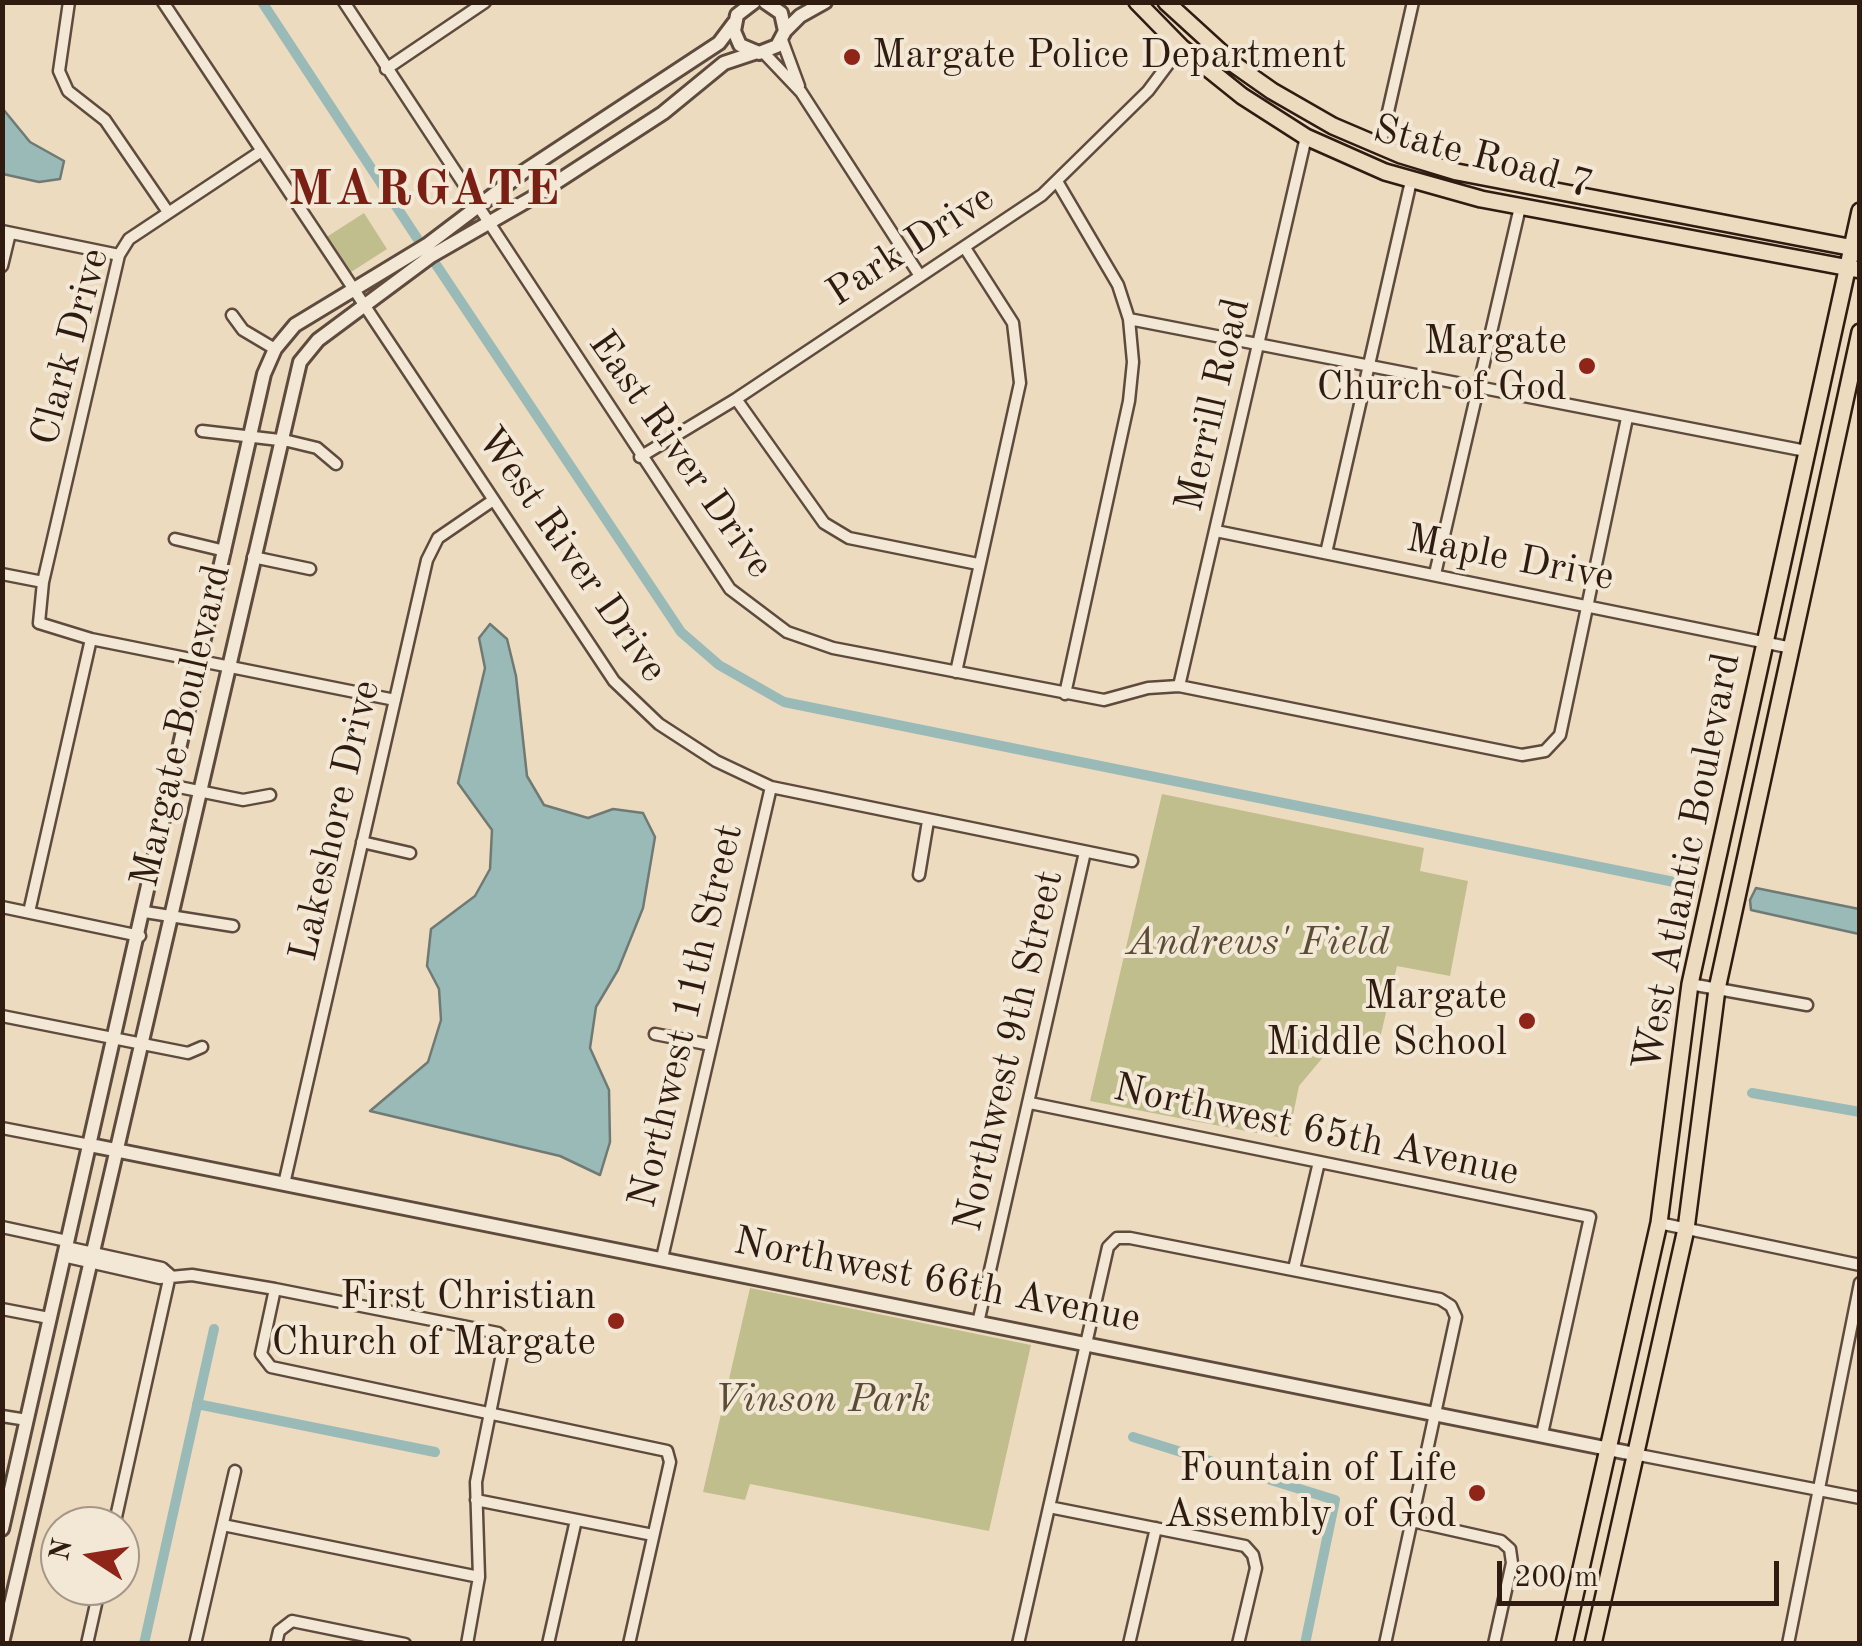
<!DOCTYPE html>
<html>
<head>
<meta charset="utf-8">
<style>
  body { margin:0 }
  #map { position:relative; width:1862px; height:1646px; overflow:hidden; background:#eddbc0; font-family:"Old Standard TT",serif }
  canvas { display:block }
  .frame { position:absolute; inset:0; border:5px solid #301b11; pointer-events:none }
  .north { position:absolute; left:40px; top:1506px; width:100px; height:100px; box-sizing:border-box; background:#f3e8d6; border:2px solid #a59687; border-radius:50%; rotate:282deg; font-size:28px; font-weight:700; line-height:40px; text-align:center; color:#301b11 }
  .north::after { content:''; display:block; margin:auto; width:35px; height:45px; background:#8f2418; clip-path:polygon(50% 0,100% 100%,50% 72%,0 100%) }
  .scale { position:absolute; left:1497px; top:1561px; width:282px; height:45px; box-sizing:border-box; border:5px solid #301b11; border-top:0; padding-left:12px; font-size:30px; line-height:35px; white-space:nowrap; color:#301b11; -webkit-text-stroke:8px #f3e8d6; paint-order:stroke }
</style>
</head>
<body>
<div id="map">
<canvas width="1862" height="1646"></canvas>
<div class="frame"></div>
<div class="north">N</div>
<div class="scale">200 m</div>
</div>
<script>
const ctx = document.querySelector('canvas').getContext('2d');
ctx.lineJoin = 'round';
function fillPath(path, color) { ctx.fillStyle = color; ctx.fill(path, 'evenodd'); }
const toPath = rows => new Path2D(rows.map(r => 'M' + r).join(''));
function strokePath(path, color, width, dash) { ctx.strokeStyle = color; ctx.lineWidth = width; ctx.lineCap = dash ? 'butt' : 'round'; ctx.setLineDash(dash || []); ctx.stroke(path); }
function write(font, color, halo, rows, align = 'center') {
  ctx.font = font + ' "Old Standard TT",serif'; ctx.lineWidth = 8; ctx.setLineDash([]); ctx.textBaseline = 'middle'; ctx.strokeStyle = halo; ctx.fillStyle = color; for (const [text, x, y, turn = 0] of rows) {
    ctx.save(); ctx.translate(x, y); ctx.rotate((+turn || 0) * Math.PI / 180); ctx.textAlign = isNaN(turn) ? turn : align; if (halo) ctx.strokeText(text, 0, 0); ctx.fillText(text, 0, 0); ctx.restore();
  }
}
const green = toPath([
  [364,213,387,249,348,274,325,238],
  [1162,794,1424,848,1420,871,1468,881,1450,976,1397,966,1380,1038,1330,1049,1299,1086,1288,1139,1090,1101],
  [750,1288,1031,1345,989,1531,750,1484,745,1500,703,1492]
]);
const water = toPath([
  [3,109,30,142,64,161,60,179,39,182,3,174,3,109],
  [490,624,507,639,516,676,527,776,544,805,588,818,613,809,643,813,655,837,643,908,618,970,596,1007,590,1048,609,1090,610,1142,600,1175,560,1156,370,1111,428,1062,441,1020,439,989,427,966,431,929,475,896,490,869,492,830,458,783,485,668,479,638,490,624],
  [1756,888,1859,909,1859,934,1751,910,1750,900,1756,888]
]);
const canal = toPath([
  [262,2,417,238],
  [435,263,681,632,719,665,784,702,1694,886],
  [1752,1093,1860,1112],
  [197,1404,435,1452],
  [1133,1437,1335,1500,1305,1644],
  [144,1644,214,1329]
]);
const minor = toPath([
  [69,2,59,71,68,91,105,120,168,212],
  [163,2,614,681,659,724,716,761,771,787,1132,861],
  [344,2,730,589,787,632,833,648,1104,700,1148,688,1179,686,1522,755,1545,751,1560,735,1627,418],
  [782,40,799,86],
  [764,53,801,92,920,276],
  [386,69,485,2],
  [1380,147,1413,2],
  [260,152,129,239,119,255,43,582,39,623,91,639,395,700],
  [1058,183,1118,285,1129,319,1133,362,1129,401,1065,694],
  [2,231,119,255],
  [2,266,10,233],
  [232,315,243,330,275,349],
  [1129,319,1806,451],
  [736,399,824,523,849,538,978,564],
  [202,431,288,441,317,448,336,464],
  [640,457,736,399,1042,195,1148,91,1181,47],
  [1216,531,1792,648],
  [175,539,225,551],
  [1326,553,1411,181],
  [253,557,310,569],
  [2,574,43,582],
  [1435,574,1520,207],
  [956,672,1020,383,1013,323,965,248],
  [1179,686,1306,137],
  [174,786,243,800,270,795],
  [362,842,410,853],
  [919,875,928,821],
  [2,907,140,936],
  [29,912,91,639],
  [145,912,233,926],
  [1690,984,1807,1005],
  [2,1016,188,1053,202,1047],
  [655,1034,711,1045],
  [1030,1103,1590,1217,1542,1434],
  [2,1128,90,1145],
  [284,1184,427,560,438,538,492,501],
  [1659,1223,1860,1265],
  [2,1227,67,1241],
  [66,1247,162,1268,170,1275],
  [63,1256,160,1278,192,1275,275,1289,498,1333,505,1339,476,1482,479,1577,467,1644],
  [662,1258,771,787],
  [1294,1269,1319,1162],
  [275,1289,261,1354,271,1367,667,1451,670,1462,629,1644],
  [2,1309,49,1318],
  [978,1323,1085,852],
  [2,1416,27,1420],
  [1634,1454,1860,1498],
  [476,1500,653,1535],
  [1049,1507,1245,1546,1253,1555,1256,1568,1238,1644],
  [1412,1521,1501,1541,1510,1549,1512,1563,1494,1644],
  [223,1525,479,1577],
  [114,1526,170,1275],
  [87,1644,100,1586],
  [195,1644,235,1471],
  [276,1644,279,1631,292,1621,405,1644],
  [548,1644,576,1520],
  [1018,1644,1108,1247,1117,1238,1130,1238,1440,1299,1451,1306,1456,1317,1385,1644],
  [1129,1644,1156,1528],
  [1788,1644,1860,1283]
]);
const tertiary = toPath([
  [754,2,737,15,734,31,740,45,759,53,777,46,785,31,781,13,765,2],
  [785,31,800,16,825,2],
  [90,1145,1634,1454],
  [2,1529,264,374,275,349,295,325,427,245,526,170,719,43,734,23],
  [2,1643,300,362,318,340,431,256,532,198,663,113,724,63,754,53]
]);
const primary = toPath([
  [1137,2,1181,47,1242,96,1306,137,1385,172,1481,199,1860,270],
  [1166,2,1235,65,1272,91,1333,126,1401,155,1457,172,1859,249],
  [1564,1644,1659,1223,1690,984,1860,211],
  [1593,1644,1686,1229,1717,989,1860,332]
]);
const markers = [
  [852,57,10,"#8f2418"],
  [1587,366,10,"#8f2418"],
  [1527,1021,10,"#8f2418"],
  [616,1321,10,"#8f2418"],
  [1477,1493,10,"#8f2418"]
];
const poiNames = [
  ["Margate Police Department",872,57,"left"],
  ["Margate",1567,343],
  ["Church of God",1567,389],
  ["Margate",1507,998],
  ["Middle School",1507,1044],
  ["First Christian",596,1298],
  ["Church of Margate",596,1344],
  ["Fountain of Life",1457,1470],
  ["Assembly of God",1457,1516]
];
const streetNames = [
  ["State Road 7",1483,158,15],
  ["Park Drive",911,246,-33],
  ["Clark Drive",71,347,-75],
  ["Merrill Road",1214,405,-77],
  ["East River Drive",680,455,55],
  ["West River Drive",571,555,55],
  ["Maple Drive",1510,559,11],
  ["Margate Boulevard",182,726,-77],
  ["Lakeshore Drive",336,821,-77],
  ["West Atlantic Boulevard",1688,862,-79],
  ["Northwest 11th Street",687,1016,-77],
  ["Northwest 9th Street",1010,1051,-77],
  ["Northwest 65th Avenue",1316,1131,12],
  ["Northwest 66th Avenue",937,1281,11]
];
const parkNames = [
  ["Andrews' Field",1258,944],
  ["Vinson Park",822,1401]
];
const districtNames = [
  ["MARGATE",425,191]
];
fillPath(green, '#c0be8d');
fillPath(water, '#9abab8');
strokePath(water, '#707a75', 2.5);
strokePath(canal, '#9abab8', 10);
strokePath(minor, '#5f4b3d', 15);
strokePath(tertiary, '#5f4b3d', 18);
strokePath(primary, '#301b11', 20);
strokePath(minor, '#f3e8d6', 10);
strokePath(tertiary, '#f3e8d6', 12);
strokePath(primary, '#eddbc0', 15);
for (const [x, y, r, color] of markers) { const dot = new Path2D(); dot.arc(x, y, r, 0, 2 * Math.PI); ctx.fillStyle = color; ctx.fill(dot); strokePath(dot, '#f3e8d6', 4); }
write('40px', '#301b11', '#f3e8d6', poiNames, 'right');
write('40px', '#301b11', '#f3e8d6', streetNames);
write('italic 40px', '#5b4c36', '#f3e8d6', parkNames);
ctx.letterSpacing = '2.5px';
write('bold 50px', '#7a1f14', '#f3e8d6', districtNames);
ctx.letterSpacing = '0px';
</script>
</body>
</html>
